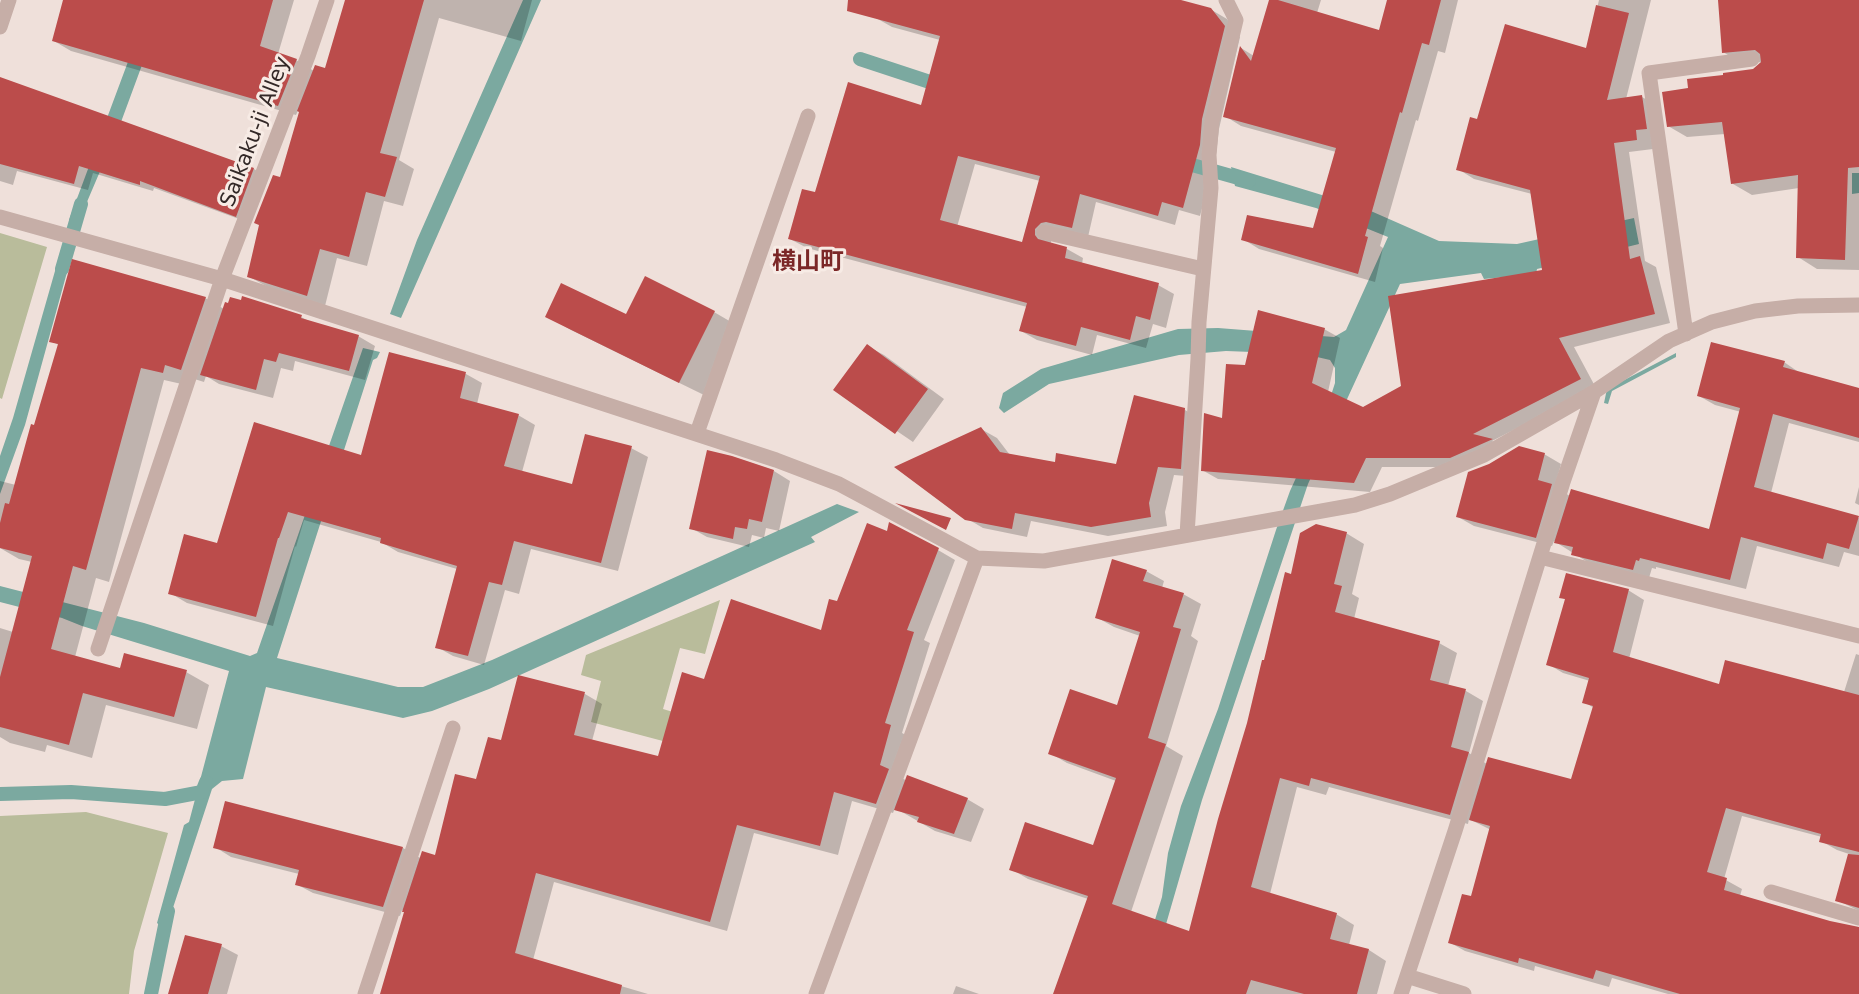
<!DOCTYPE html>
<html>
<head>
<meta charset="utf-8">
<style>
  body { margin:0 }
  canvas { display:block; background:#efe0da }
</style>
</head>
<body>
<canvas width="1859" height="994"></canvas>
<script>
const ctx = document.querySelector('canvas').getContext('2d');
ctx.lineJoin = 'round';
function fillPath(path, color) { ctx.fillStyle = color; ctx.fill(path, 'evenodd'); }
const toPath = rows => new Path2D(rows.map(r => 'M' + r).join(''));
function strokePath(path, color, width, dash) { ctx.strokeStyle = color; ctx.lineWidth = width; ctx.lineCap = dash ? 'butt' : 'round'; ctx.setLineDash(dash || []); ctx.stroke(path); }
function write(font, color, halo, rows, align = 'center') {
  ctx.font = font + ' "DejaVu Sans","Noto Sans JP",sans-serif'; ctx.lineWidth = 6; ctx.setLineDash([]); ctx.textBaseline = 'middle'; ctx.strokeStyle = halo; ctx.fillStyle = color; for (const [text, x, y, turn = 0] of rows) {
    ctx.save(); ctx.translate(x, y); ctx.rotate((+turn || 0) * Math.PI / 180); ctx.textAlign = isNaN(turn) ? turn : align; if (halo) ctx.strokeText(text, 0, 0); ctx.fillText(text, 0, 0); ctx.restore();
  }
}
const green = toPath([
  [0,233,47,247,2,399,0,398],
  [720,600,705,654,680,648,663,709,686,716,678,745,591,722,601,681,581,675,586,655],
  [86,812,168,833,134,951,129,994,0,994,0,816]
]);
const water = toPath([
  [151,0,166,0,121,122,78,223,69,220],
  [523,0,541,0,401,318,390,314,417,240],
  [1231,167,1364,208,1439,241,1517,244,1634,218,1639,244,1537,269,1536,274,1484,279,1481,273,1400,284,1308,484,1202,800,1162,938,1146,949,1162,897,1168,853,1181,806,1218,709,1276,530,1290,491,1325,414,1335,383,1335,368,1330,360,1304,354,1226,351,1179,355,1049,384,1004,413,999,408,1003,393,1041,369,1178,329,1218,328,1334,337,1346,330,1388,237,1316,208,1235,186],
  [1852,173,1859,173,1859,193,1852,194],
  [61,250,72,254,25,425,0,494,0,456,13,418],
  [363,348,380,352,377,358,373,360,277,658,398,687,423,687,492,660,837,504,859,512,811,537,815,542,489,689,432,711,403,718,266,687,243,779,222,781,212,789,167,926,164,929,157,923,184,825,189,822,229,671,82,626,62,618,0,602,0,586,144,623,250,656,257,653],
  [1676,353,1676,357,1612,391,1608,404,1604,403,1607,389]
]);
const shadow = toPath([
  [65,0,294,0,278,54,296,60,314,71,326,70,347,0,532,0,521,41,439,18,399,160,414,169,403,206,384,201,367,266,337,258,325,306,266,286,248,276,281,179,302,107,300,106,296,115,71,51,54,41],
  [880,0,1176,0,1210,9,1227,19,1240,37,1219,129,1216,155,1200,216,1179,210,1175,225,1096,202,1088,237,1051,239,1051,245,1067,249,1083,258,1082,264,1158,285,1174,294,1166,328,1153,324,1146,348,1097,335,1092,355,1037,340,1021,331,1027,307,807,248,790,239,816,194,922,107,940,40,892,27,876,18],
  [975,164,1040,181,1023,244,957,227],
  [1271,0,1321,0,1317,13,1380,32,1388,0,1458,0,1445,53,1438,51,1418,121,1416,120,1380,246,1383,248,1375,282,1259,249,1243,239,1314,230,1336,152,1241,126,1225,116,1241,48,1254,56],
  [1599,0,1651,0,1626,99,1642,97,1658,106,1653,149,1629,152,1645,261,1656,267,1670,323,1574,347,1596,388,1492,441,1507,449,1467,467,1382,467,1370,492,1218,479,1202,470,1246,367,1324,329,1340,338,1328,392,1363,409,1403,387,1543,271,1532,194,1474,179,1458,169,1478,120,1587,49],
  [1720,0,1859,0,1859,270,1817,269,1798,257,1799,188,1752,195,1733,184,1725,134,1687,137,1668,126,1690,89,1725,77,1754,70,1762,62,1743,64,1723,52],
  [0,79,254,169,267,177,250,223,154,188,153,191,93,173,88,190,17,171,13,185,0,181],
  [205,298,224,309,301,317,313,323,358,336,375,346,365,380,295,361,293,371,281,368,273,398,219,384,206,376,204,382,188,377,186,385,164,380,109,582,96,578,75,657,121,670,186,672,209,685,197,729,106,705,92,758,47,745,45,752,10,743,0,737,0,628,13,632,32,562,19,559,0,548,0,481,16,485,59,345,51,341],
  [714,312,738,326,704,395,571,330,547,316,627,316],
  [867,346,884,355,944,399,913,442,835,389],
  [390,354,466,374,482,383,477,404,518,415,535,425,522,472,573,486,631,448,648,457,618,571,531,549,519,594,505,590,484,665,453,656,437,647,457,569,398,552,381,542,304,520,296,547,295,546,273,626,187,603,170,593,218,545,362,457],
  [1784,362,1800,373,1859,389,1859,442,1789,423,1771,493,1859,518,1859,556,1844,552,1839,567,1757,546,1746,589,1656,567,1656,569,1652,568,1649,578,1589,563,1554,541,1552,546,1474,526,1458,517,1544,454,1561,464,1555,487,1570,496,1710,531,1741,412,1715,405,1699,396],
  [1185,410,1201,419,1197,477,1174,475,1165,512,1167,526,1108,536,1031,521,1027,537,983,528,966,518,981,429,997,438,1010,455,1056,464,1117,466],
  [774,471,790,481,779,531,766,528,764,538,752,535,749,547,707,537,691,528],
  [1859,487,1859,505,1855,503],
  [1346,533,1364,544,1352,594,1359,598,1354,619,1439,643,1457,653,1448,686,1466,691,1483,701,1469,753,1487,764,1572,781,1594,708,1584,702,1590,681,1563,673,1548,664,1566,600,1561,597,1628,590,1644,600,1629,659,1720,686,1844,692,1856,654,1859,655,1859,911,1837,900,1849,854,1837,850,1821,841,1822,837,1742,816,1724,879,1742,889,1740,896,1829,922,1859,929,1859,994,1668,994,1612,978,1609,987,1535,966,1534,971,1465,951,1449,942,1472,898,1491,830,1469,819,1468,824,1329,787,1326,795,1297,787,1270,894,1336,914,1354,925,1349,945,1369,950,1386,961,1377,994,1164,994,1088,899,1028,879,1011,869,1093,847,1116,781,1067,763,1050,753,1118,707,1140,636,1114,627,1096,617,1146,571,1164,581,1162,588,1183,594,1201,604,1191,636,1198,641,1166,746,1183,756,1131,912,1190,933,1265,662,1292,576],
  [938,550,955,560,924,640,930,643,902,733,908,736,897,775,907,781,967,799,984,809,971,842,935,831,895,808,893,813,852,801,838,855,754,833,727,931,554,882,533,960,648,994,382,994,406,912,402,910,400,916,313,893,296,884,299,874,231,857,215,847,226,803,403,848,422,859,436,857,477,781,502,742,519,677,585,694,602,704,592,741,659,757,705,680,822,632,838,602],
  [221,946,238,955,227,994,170,994],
  [956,986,979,994,953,994]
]);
const stream = toPath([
  [860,59,945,87],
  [1178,161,1249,181],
  [62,269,81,204],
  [0,794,71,792,165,799,202,792,206,782],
  [151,994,168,911]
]);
const building = toPath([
  [63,0,273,0,260,46,297,59,278,106,52,41],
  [345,0,424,0,380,153,397,157,385,197,366,192,349,257,320,249,307,296,247,277,259,225,254,223,273,175,280,177,299,112,297,111,315,65,325,68],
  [848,0,1181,0,1211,8,1225,26,1202,119,1200,145,1183,208,1162,202,1158,216,1080,194,1072,228,1046,222,1041,223,1035,229,1035,235,1038,239,1067,247,1065,258,1159,283,1150,320,1136,316,1130,340,1081,327,1076,346,1019,331,1027,303,788,239,802,189,815,192,848,82,921,105,940,36,847,11],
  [958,156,1040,176,1022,242,940,220],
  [1269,0,1278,0,1379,30,1387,0,1441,0,1429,45,1422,43,1402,113,1400,112,1365,236,1368,237,1358,274,1241,240,1247,215,1313,228,1336,148,1223,117,1240,46,1251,61],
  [1718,0,1859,0,1859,167,1848,168,1845,260,1796,258,1798,175,1731,184,1722,122,1667,127,1662,92,1688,88,1687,79,1723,75,1723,73,1753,69,1761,62,1760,54,1755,50,1722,53],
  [1596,5,1629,13,1607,100,1642,95,1647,129,1636,130,1637,140,1614,143,1630,259,1640,256,1655,314,1559,338,1581,379,1473,434,1493,439,1450,458,1366,458,1354,483,1201,471,1204,413,1222,418,1226,364,1245,365,1258,310,1325,328,1312,383,1363,407,1401,386,1388,296,1542,270,1530,190,1456,170,1470,117,1477,119,1505,24,1586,48],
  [0,77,254,168,236,217,140,181,140,185,79,166,74,184,0,164],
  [72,259,206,297,181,370,165,365,163,373,141,368,86,570,73,566,51,649,120,668,124,653,187,670,174,717,83,693,69,745,0,727,0,677,32,556,0,548,0,523,5,503,9,504,31,424,34,425,58,344,49,342],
  [645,276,715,311,679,383,545,317,561,283,626,314],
  [242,296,302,315,301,318,359,335,349,371,279,353,276,362,264,359,256,390,200,375,225,302,228,303,230,297,241,300],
  [1711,342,1785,361,1783,367,1859,388,1859,438,1773,414,1754,487,1859,516,1849,549,1827,543,1823,559,1741,537,1730,580,1640,558,1639,561,1636,560,1633,570,1571,555,1573,547,1554,543,1571,489,1709,529,1740,408,1697,396],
  [867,344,928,389,895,434,833,390],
  [389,352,466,372,460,398,519,414,504,466,572,484,585,434,632,446,601,563,514,541,502,585,489,582,468,656,435,648,457,566,380,543,381,538,288,512,279,538,278,538,256,617,168,594,184,534,217,543,254,422,361,455],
  [1134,395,1185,408,1181,469,1158,467,1149,503,1151,517,1091,527,1015,513,1012,529,965,520,894,467,981,427,1000,452,1055,462,1056,453,1116,464],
  [1519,446,1545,453,1538,480,1552,484,1536,538,1456,517,1468,472,1489,464],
  [707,450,732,456,774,470,762,522,749,519,747,529,735,527,733,539,689,529],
  [895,503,951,518,946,530],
  [889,522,939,548,907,630,914,632,885,723,891,725,880,765,889,769,876,804,834,792,820,846,737,825,710,922,536,873,515,953,622,985,620,994,380,994,404,912,402,912,422,851,435,855,455,774,476,779,488,737,501,740,518,675,585,692,574,735,658,756,682,672,704,679,731,599,821,630,829,599,837,601,867,523,887,531],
  [1316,524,1347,532,1334,584,1342,586,1335,612,1440,641,1430,680,1466,689,1451,747,1469,752,1450,815,1311,778,1309,786,1280,778,1251,887,1337,913,1330,939,1369,949,1357,994,1304,994,1251,980,1246,994,1053,994,1088,896,1009,870,1025,822,1093,845,1116,778,1048,754,1070,689,1117,705,1140,632,1095,618,1112,559,1147,570,1143,581,1184,593,1173,627,1181,629,1148,738,1166,744,1112,904,1189,931,1218,819,1247,723,1262,660,1264,660,1285,572,1291,574,1300,533],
  [1566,573,1629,589,1613,652,1719,684,1725,660,1859,695,1859,852,1819,842,1821,834,1726,808,1707,872,1727,878,1724,890,1830,921,1859,927,1859,994,1680,994,1596,970,1593,979,1519,958,1518,963,1448,943,1462,894,1471,896,1490,826,1469,820,1488,757,1571,779,1593,706,1582,703,1589,678,1546,665,1565,599,1559,598],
  [907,775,968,798,954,834,917,822,919,817,894,810],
  [225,801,403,847,383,907,295,885,299,870,213,848],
  [1848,854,1859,855,1859,908,1835,901],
  [185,935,222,944,208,994,168,994]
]);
const minor = toPath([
  [0,27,9,0],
  [0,217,222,279,776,460,839,484,977,558,1044,561,1355,505,1390,494,1484,455,1594,392,1669,341,1712,322,1755,311,1798,306,1859,305],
  [1044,232,1203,269],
  [1686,334,1649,73,1752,59],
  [697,433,808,116],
  [1187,535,1198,359,1199,322,1211,188,1209,155,1212,121,1236,20,1226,0],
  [1540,557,1859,636],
  [98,649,222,279,308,56,327,0],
  [1771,892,1859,918],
  [1407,976,1464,994],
  [365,994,453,728],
  [816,994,977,558],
  [1401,994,1455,831,1563,482,1594,392]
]);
const streetNames = [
  ["Saikaku-ji Alley",256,132,-69]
];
const quarterNames = [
  ["横山町",808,263]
];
fillPath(green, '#b9bc9b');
fillPath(water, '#7ba9a0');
fillPath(shadow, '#0003');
strokePath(stream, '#7ba9a0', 14);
fillPath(building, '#bb4c4b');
strokePath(minor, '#c6aea7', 15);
write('21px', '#332827', '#f7ebe5', streetNames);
write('bold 24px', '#7b2727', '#f7ebe5', quarterNames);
</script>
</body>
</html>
